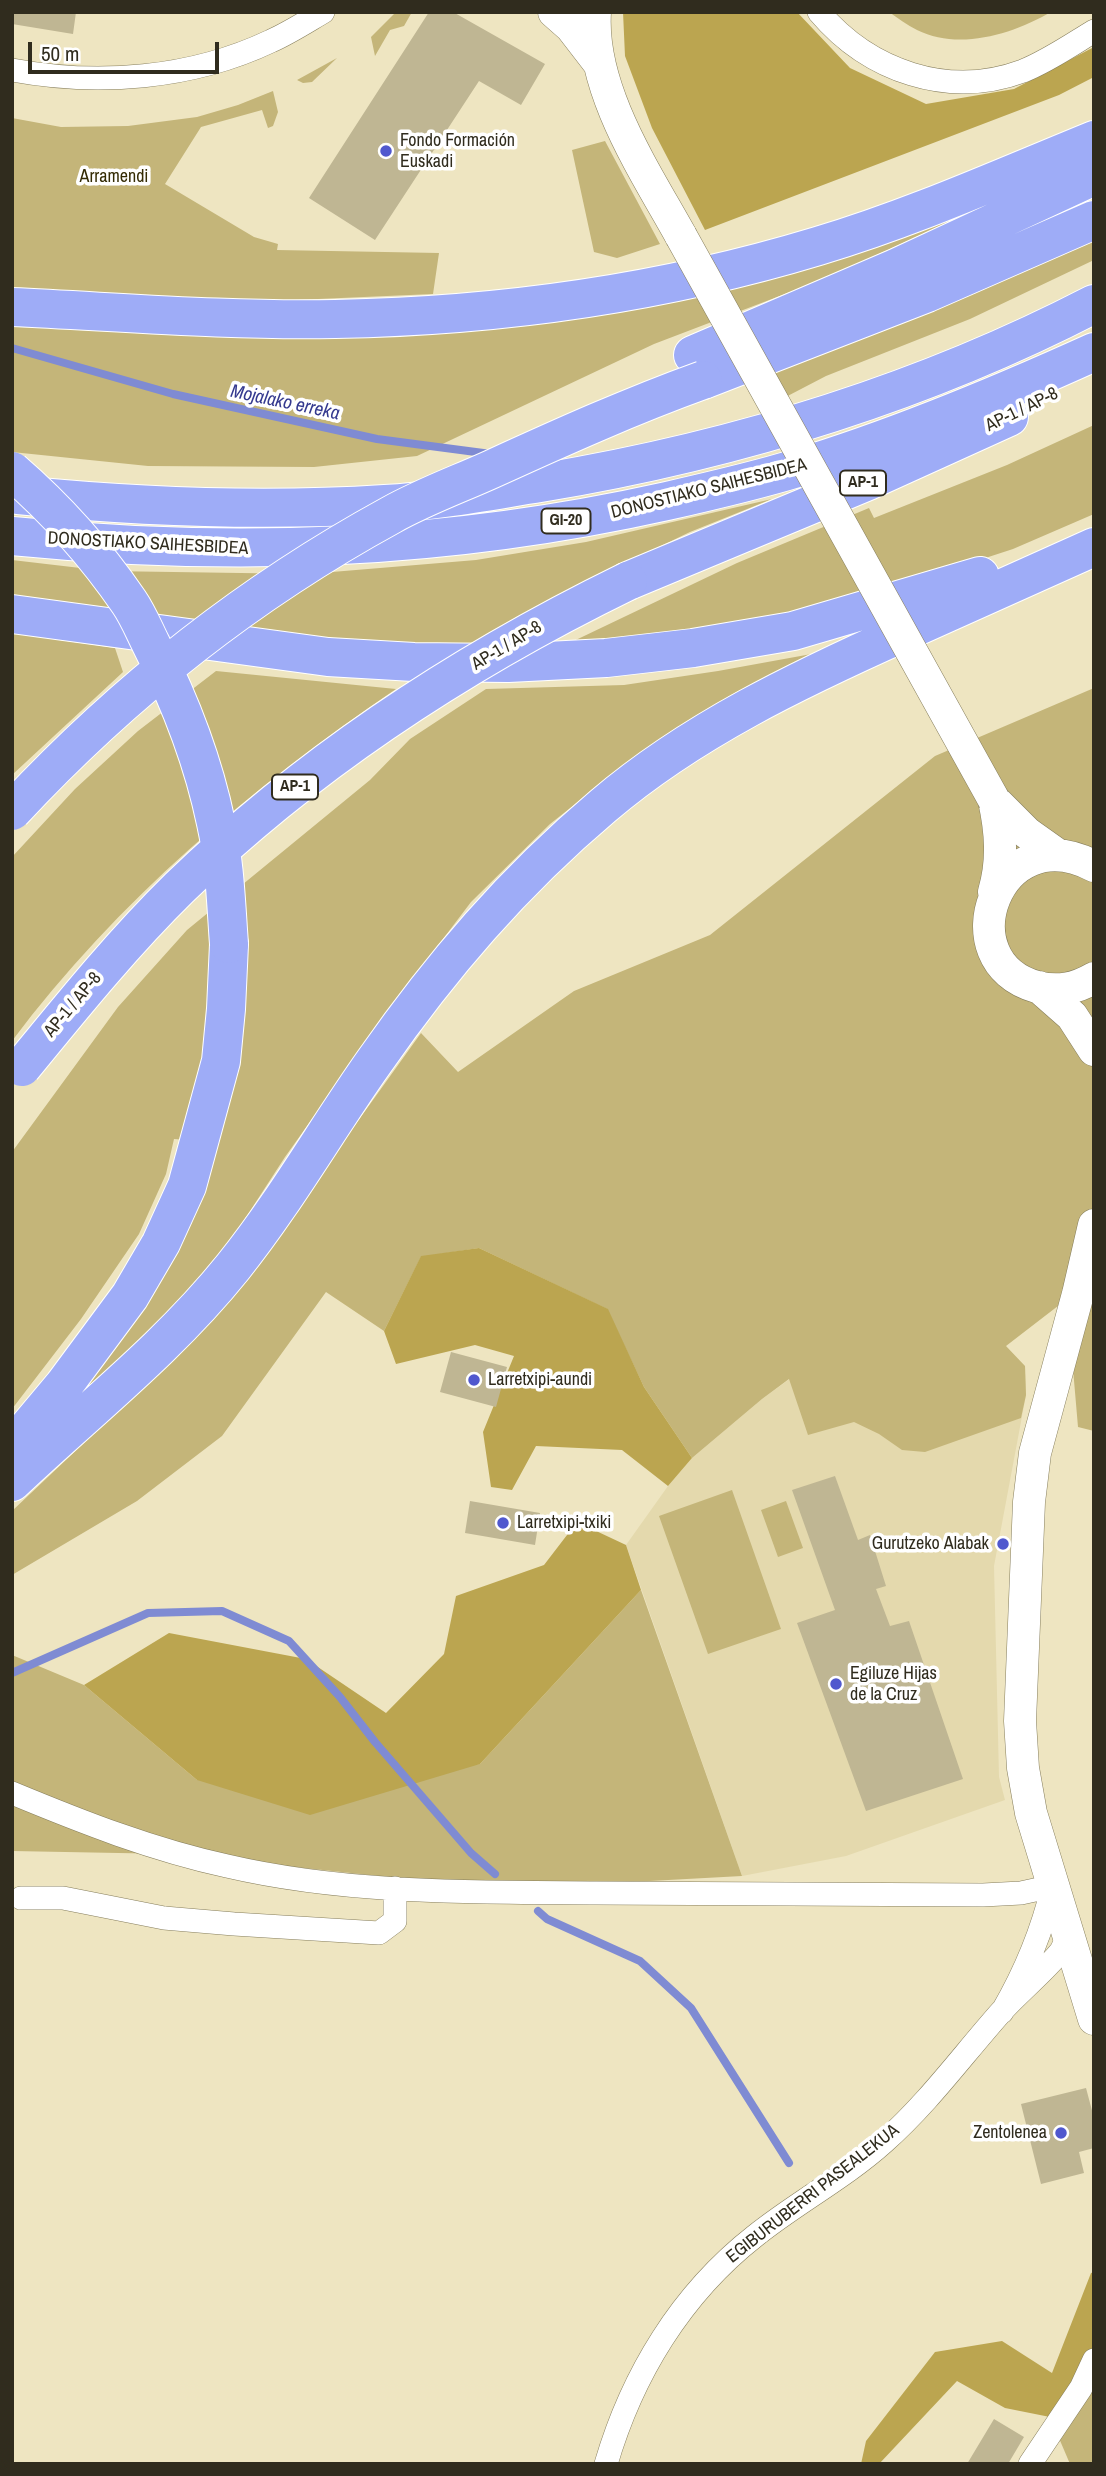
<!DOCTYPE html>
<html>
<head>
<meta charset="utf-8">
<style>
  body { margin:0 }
  #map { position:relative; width:1106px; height:2476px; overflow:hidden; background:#eee5c1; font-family:"Archivo Narrow",sans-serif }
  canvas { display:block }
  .frame { position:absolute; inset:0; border:14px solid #302c1e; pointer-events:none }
  .scale { position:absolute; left:28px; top:42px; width:191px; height:32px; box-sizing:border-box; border:4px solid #302c1e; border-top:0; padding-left:9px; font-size:21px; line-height:24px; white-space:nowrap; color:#302c1e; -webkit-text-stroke:5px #fff; paint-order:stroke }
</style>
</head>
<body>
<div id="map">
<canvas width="1106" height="2476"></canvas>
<div class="frame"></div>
<div class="scale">50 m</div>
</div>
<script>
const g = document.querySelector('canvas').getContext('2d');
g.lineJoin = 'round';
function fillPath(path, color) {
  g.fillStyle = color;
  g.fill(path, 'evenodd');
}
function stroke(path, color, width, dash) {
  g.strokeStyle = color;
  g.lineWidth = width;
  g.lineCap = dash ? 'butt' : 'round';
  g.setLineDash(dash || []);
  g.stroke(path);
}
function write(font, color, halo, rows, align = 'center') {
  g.font = font + ' "Archivo Narrow",sans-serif';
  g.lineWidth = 7;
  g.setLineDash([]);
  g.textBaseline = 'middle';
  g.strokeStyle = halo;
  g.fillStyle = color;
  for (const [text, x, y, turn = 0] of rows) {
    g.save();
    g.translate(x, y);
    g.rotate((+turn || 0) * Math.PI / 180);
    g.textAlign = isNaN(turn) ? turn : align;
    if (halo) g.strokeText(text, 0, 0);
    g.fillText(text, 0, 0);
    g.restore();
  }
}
fillPath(new Path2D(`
  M 835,1346 L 1025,1366 L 1026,1395 L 994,1566 L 999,1777 L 1005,1800 L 846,1856 L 742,1876 L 626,1545 L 668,1486 L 692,1458 L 762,1399 Z`), '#e4d9ad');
fillPath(new Path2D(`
  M 396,12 L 412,12 L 404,26 L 390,30 L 375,56 L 371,37 Z
  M 889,12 L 1051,12 C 1013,34 959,51 917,30 C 907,25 898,18 889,12 Z
  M 337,58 L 312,82 L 303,83 L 297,80 Z
  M 273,91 L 278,112 L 273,126 L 268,128 L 262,110 L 201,127 L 165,184 L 254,237 L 278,244 L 277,250 L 439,253 L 433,294 L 272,301 L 12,293 L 12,118 L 61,127 L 128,126 L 197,117 L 238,105 Z
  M 605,141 L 660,244 L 617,258 L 594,252 L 572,150 Z
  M 1025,188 L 819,281 L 654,344 L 417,456 L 314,467 L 148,466 L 12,452 L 12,327 L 378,334 Z
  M 1094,237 L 1094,260 L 970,319 L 826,376 L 778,401 L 767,375 Z
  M 1094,425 L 1094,514 L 1013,549 L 881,592 L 801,614 L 559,648 L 737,563 L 869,508 L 874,518 L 1007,465 Z
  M 772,499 L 690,532 L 609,571 L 463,653 L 12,602 L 12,560 L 106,571 L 308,574 L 476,560 L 586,542 Z
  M 12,633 L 115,648 L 123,672 L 12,775 Z
  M 817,653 L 731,695 L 636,756 L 550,824 L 471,902 L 399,997 L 285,1157 L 230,1242 L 192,1287 L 92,1389 L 85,1384 L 215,1142 L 174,1139 L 166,1174 L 139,1234 L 81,1319 L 12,1409 L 12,1152 L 118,1007 L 187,930 L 370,780 L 410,739 L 486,689 L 624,685 L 718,671 Z
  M 216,671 L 396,689 C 252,787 117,901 12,1041 L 12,857 L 75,789 L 138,731 Z
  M 1094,688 L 1094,1431 L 1078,1427 L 1067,1299 L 1006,1346 L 1025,1366 L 1026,1395 L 1021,1418 L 925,1452 L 902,1450 L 879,1434 L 854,1422 L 808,1435 L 789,1379 L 762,1399 L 692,1458 L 644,1387 L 607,1309 L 479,1248 L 421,1257 L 384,1331 L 326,1292 L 222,1436 L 137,1501 L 12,1575 L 12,1511 L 181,1351 L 284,1224 L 421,1033 L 458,1072 L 574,991 L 710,935 L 935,756 Z
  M 732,1490 L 781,1629 L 708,1654 L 659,1516 Z
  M 786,1501 L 803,1548 L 778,1557 L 761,1510 Z
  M 641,1590 L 742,1876 L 502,1889 L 172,1854 L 12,1851 L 12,1655 L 84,1685 L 197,1780 L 480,1764 Z
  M 1094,2391 L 1094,2464 L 1070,2464 L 1050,2417 Z`), '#c4b579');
fillPath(new Path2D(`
  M 623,12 L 797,12 L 850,68 L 926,104 L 1014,89 L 1094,47 L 1094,77 L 1059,95 L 705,230 L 652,128 L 625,56 Z
  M 479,1248 L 608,1309 L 644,1387 L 692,1458 L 668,1486 L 622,1450 L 536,1446 L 512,1490 L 491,1487 L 483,1432 L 514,1356 L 475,1345 L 396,1364 L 384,1331 L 421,1256 Z
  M 577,1522 L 626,1545 L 641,1590 L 480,1764 L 310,1815 L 197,1780 L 84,1685 L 169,1633 L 306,1659 L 386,1713 L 444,1654 L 456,1596 L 544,1565 Z
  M 1094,2272 L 1094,2391 L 1050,2417 L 1005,2408 L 957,2381 L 879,2464 L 861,2464 L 866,2441 L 935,2352 L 1002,2341 L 1052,2373 L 1091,2273 Z`), '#bba550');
stroke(new Path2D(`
  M 12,348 L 173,394 L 377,439 L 491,454
  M 12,1673 L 148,1613 L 222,1611 L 289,1641 L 340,1697 L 375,1742 L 471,1853 L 495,1874
  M 538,1911 L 547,1919 L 640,1961 L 691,2008 L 789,2163`), '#7f8bd3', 8);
fillPath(new Path2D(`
  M 12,12 L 76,12 L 73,34 L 12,24 Z
  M 429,12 L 453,12 L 545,64 L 521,105 L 479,81 L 375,240 L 309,198 Z
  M 451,1352 L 507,1367 L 496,1407 L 440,1392 Z
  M 835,1476 L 858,1540 L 870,1535 L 886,1586 L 876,1589 L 890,1626 L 909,1621 L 963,1779 L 866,1811 L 797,1623 L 835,1610 L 792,1490 Z
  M 470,1501 L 540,1513 L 535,1545 L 465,1533 Z
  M 1086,2088 L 1094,2118 L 1094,2148 L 1079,2152 L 1084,2173 L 1041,2184 L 1021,2104 Z
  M 994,2419 L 1024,2437 L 1008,2464 L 967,2464 Z`), '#bfb693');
const street = new Path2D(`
  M 819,12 C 869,71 948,99 1023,71 C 1048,61 1071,45 1094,31
  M 12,70 C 98,86 191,79 271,41 C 289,33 306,22 323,12
  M 12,1793 C 82,1822 153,1850 227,1866 C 347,1894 474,1892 596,1893 C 725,1894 854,1894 983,1895 L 1021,1893 L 1053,1886 C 1042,1932 1026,1971 1002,2012
  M 21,1898 L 63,1898 L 164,1918 L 234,1924 L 379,1933 L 395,1921 L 395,1888
  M 606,2464 C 632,2375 681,2294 755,2236 C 796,2203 844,2178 884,2142 C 928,2103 962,2056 1001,2012 C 1020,1991 1043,1973 1061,1951 L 1065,1943 L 1065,1928
  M 1030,2464 L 1081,2388 L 1094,2360`);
const secondary = new Path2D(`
  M 554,12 L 571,27 L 598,62
  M 595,12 C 590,90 645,171 681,236
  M 994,800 C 1001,832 1003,861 994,892
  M 994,800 L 1027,833 L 1058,855
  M 1094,866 C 997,815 945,962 1037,987 C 1058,992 1075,989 1094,978
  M 1039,987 L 1072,1016 L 1094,1050
  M 1094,1225 L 1078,1294 L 1035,1453 L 1029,1502 L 1020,1721 L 1023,1768 L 1031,1813 L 1094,2019`);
const highway = new Path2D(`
  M 12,307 C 120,312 227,321 335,319 C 497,316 663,293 818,246 C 912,218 1003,177 1094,140
  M 693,355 L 896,268 L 1094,176
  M 703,380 L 927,293 L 1094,220
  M 18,495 C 140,507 262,512 385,504 C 437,501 489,491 540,483 C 732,451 920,394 1094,304
  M 12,536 C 236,558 447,550 667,501 C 711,491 755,481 797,468 C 899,437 997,396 1094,352
  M 628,581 L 868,481 L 1009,417
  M 12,614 L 328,657 L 414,662 L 508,663 L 606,658 L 693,648 L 793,631 L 980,576
  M 12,1447 L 64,1385 L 130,1296 L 161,1243 L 187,1186 L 221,1061 L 226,1009 L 229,944
  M 12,1482 C 87,1411 168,1348 233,1267 C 285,1202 326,1130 374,1062 C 441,966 513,882 603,806 C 692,730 800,679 907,631 C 969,603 1031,575 1094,547`);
stroke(street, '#867e5c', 24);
stroke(secondary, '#867e5c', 33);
stroke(highway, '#fff', 40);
stroke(street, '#fff', 23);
stroke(secondary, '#fff', 32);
stroke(highway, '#9eacf7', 38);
const secondaryBridge = new Path2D(`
  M 681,236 L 994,800`);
const highwayBridge = new Path2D(`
  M 12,471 C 56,509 96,554 129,602 C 138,615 144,630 151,644 C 180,701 203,760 216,823 C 225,863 226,904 229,944
  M 12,811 C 122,693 250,592 391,515 C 423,497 459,484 492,469 C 562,437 631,406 703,380
  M 22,1067 C 72,1006 122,944 179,888 C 309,762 466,660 628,581`);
stroke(secondaryBridge, '#867e5c', 33, []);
stroke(highwayBridge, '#fff', 40, []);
stroke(secondaryBridge, '#fff', 32);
stroke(highwayBridge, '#9eacf7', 38);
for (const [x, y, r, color] of [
  [386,151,7,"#5058ce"],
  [474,1380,7,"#5058ce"],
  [503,1523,7,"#5058ce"],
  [1003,1544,7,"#5058ce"],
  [836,1684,7,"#5058ce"],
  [1061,2133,7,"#5058ce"]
]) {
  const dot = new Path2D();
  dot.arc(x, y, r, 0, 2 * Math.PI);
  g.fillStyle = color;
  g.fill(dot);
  stroke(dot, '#fff', 2.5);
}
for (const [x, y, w] of [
  [863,483,46],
  [566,521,49],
  [295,787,46]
]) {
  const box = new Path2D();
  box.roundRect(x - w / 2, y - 12.5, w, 25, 5);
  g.fillStyle = '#fff';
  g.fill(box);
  stroke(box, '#302c1e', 2);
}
write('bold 16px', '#302c1e', null, [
  ["AP-1",863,483],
  ["GI-20",566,521],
  ["AP-1",295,787]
]);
write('18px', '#302c1e', '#fff', [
  ["Fondo Formación",400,141],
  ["Euskadi",400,162],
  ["Larretxipi-aundi",488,1380],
  ["Larretxipi-txiki",517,1523],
  ["Gurutzeko Alabak",989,1544,"right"],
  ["Egiluze Hijas",850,1674],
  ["de la Cruz",850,1695],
  ["Zentolenea",1047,2133,"right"]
], 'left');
write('18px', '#342b04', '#fff', [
  ["Arramendi",114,177]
]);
write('18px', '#302c1e', '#fff', [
  ["AP-1 / AP-8",1022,410,-26],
  ["DONOSTIAKO SAIHESBIDEA",709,489,-14],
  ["DONOSTIAKO SAIHESBIDEA",148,544,3],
  ["AP-1 / AP-8",507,646,-31],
  ["AP-1 / AP-8",73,1005,-50],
  ["EGIBURUBERRI PASEALEKUA",813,2194,-38]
]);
write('italic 19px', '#353a8f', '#fff', [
  ["Mojalako erreka",285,403,12]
]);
</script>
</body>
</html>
